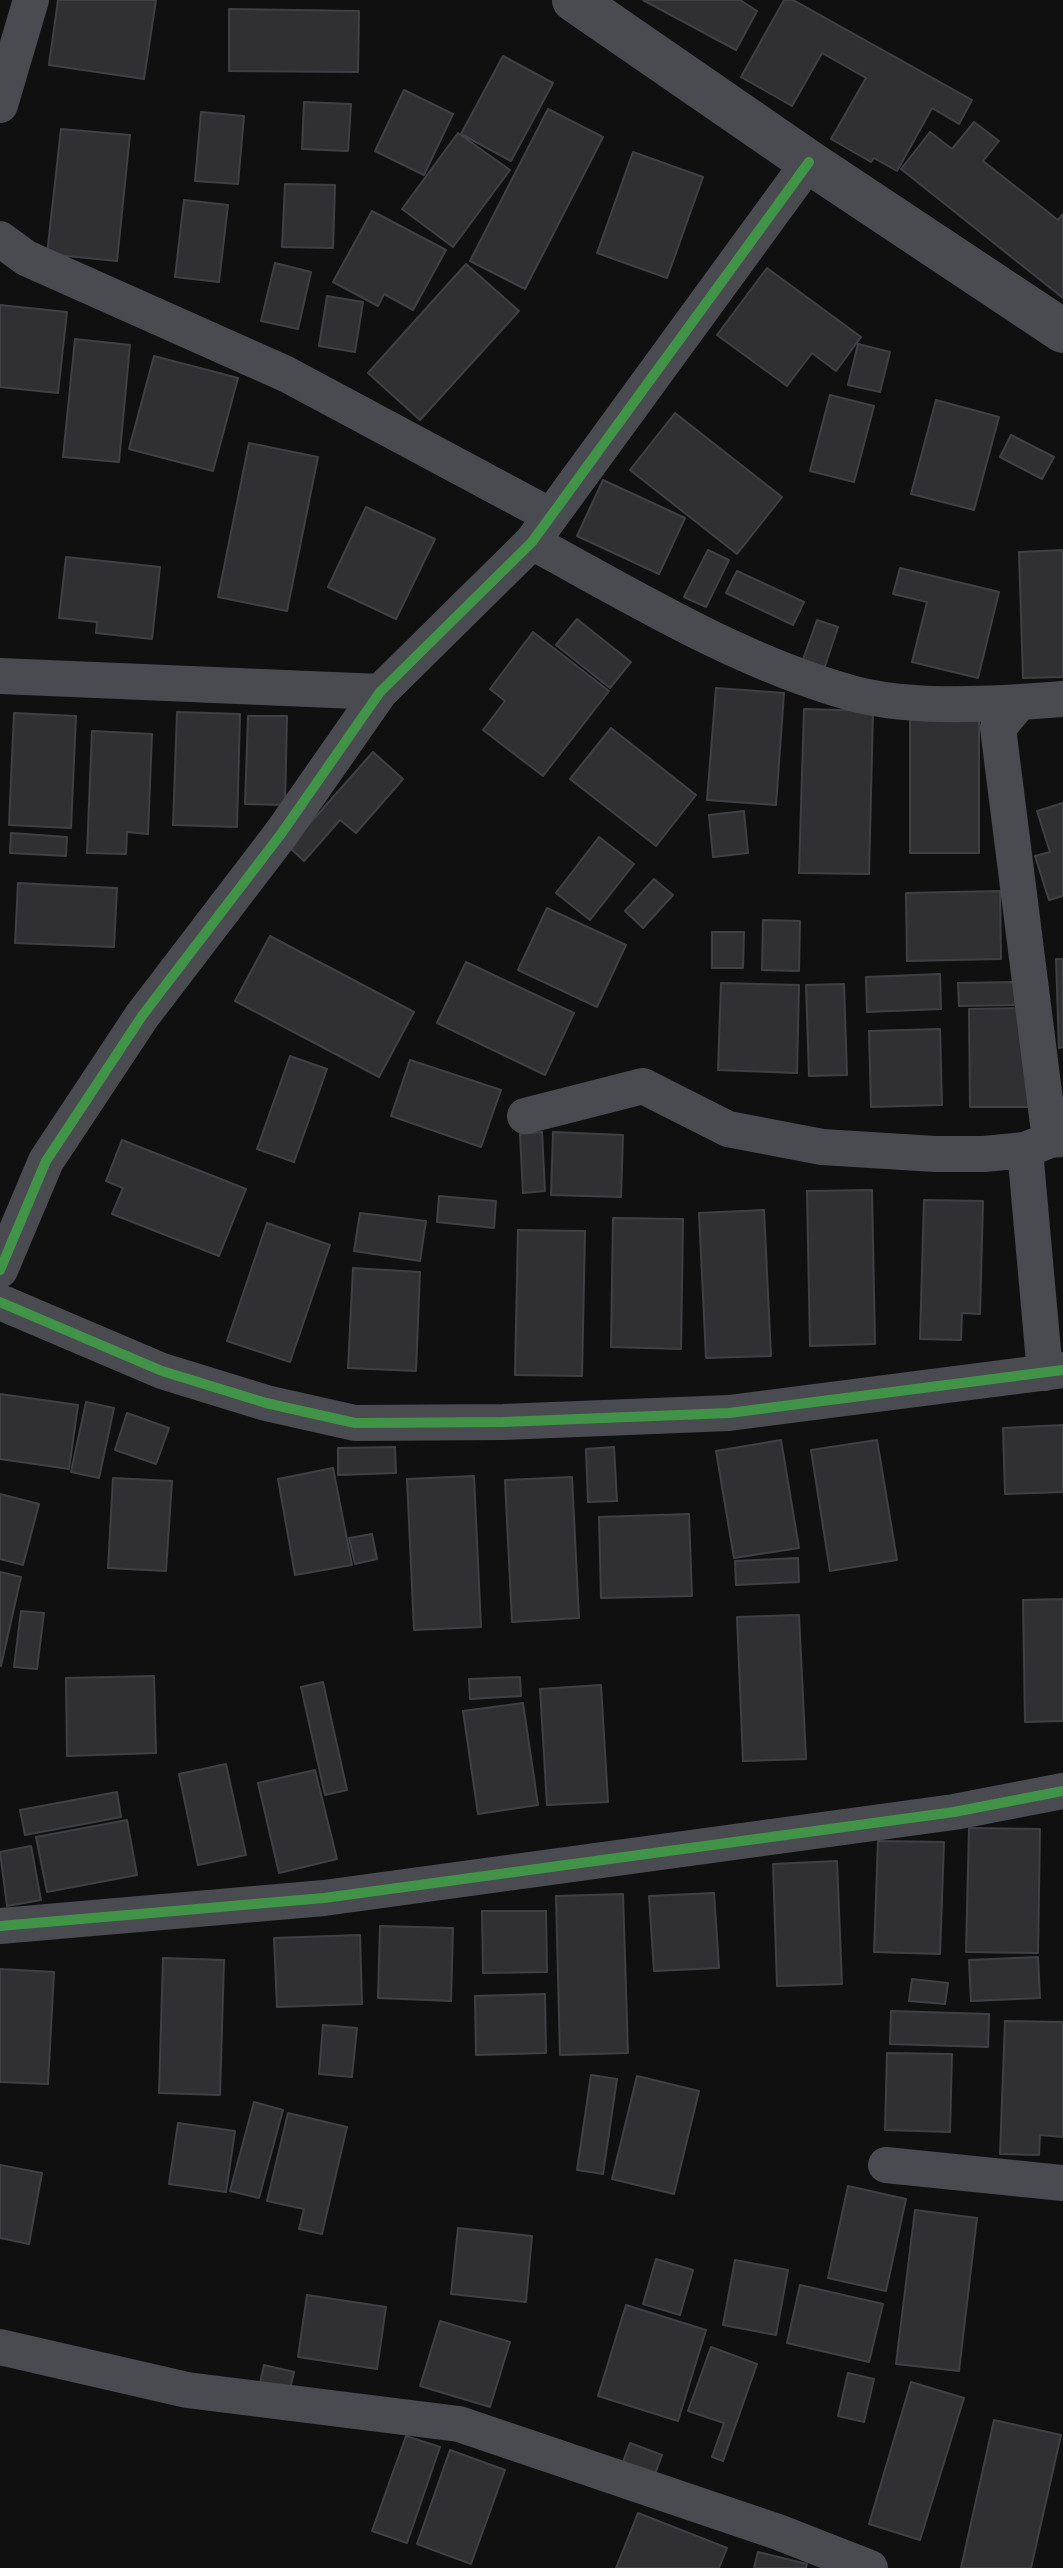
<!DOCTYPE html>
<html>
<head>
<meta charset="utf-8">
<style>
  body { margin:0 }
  canvas { display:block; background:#101010 }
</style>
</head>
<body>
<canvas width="1063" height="2568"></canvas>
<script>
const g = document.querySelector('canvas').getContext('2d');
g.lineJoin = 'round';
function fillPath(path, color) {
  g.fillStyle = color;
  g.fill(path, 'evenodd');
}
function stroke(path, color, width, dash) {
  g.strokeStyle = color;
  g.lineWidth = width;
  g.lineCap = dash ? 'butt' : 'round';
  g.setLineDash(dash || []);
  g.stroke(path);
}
const building = new Path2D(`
  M 58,0 L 156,0 L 144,79 L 49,65 Z
  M 643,0 L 740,0 L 757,11 L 736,50 Z
  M 784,0 L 793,0 L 972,100 L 959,124 L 932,108 L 897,171 L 874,158 L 871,162 L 831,139 L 866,78 L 822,53 L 792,106 L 741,77 Z
  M 229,9 L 359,11 L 358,72 L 229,71 Z
  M 503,56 L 553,83 L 511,161 L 461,134 Z
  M 404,90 L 453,114 L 424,175 L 375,151 Z
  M 304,102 L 351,104 L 348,151 L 302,149 Z
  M 548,109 L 603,137 L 525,289 L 470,261 Z
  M 201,112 L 244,116 L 238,184 L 195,181 Z
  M 974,122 L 999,141 L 983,161 L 1058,220 L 1063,214 L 1063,298 L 901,169 L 930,132 L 952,149 Z
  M 61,129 L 130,135 L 117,261 L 47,254 Z
  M 458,133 L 510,170 L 453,247 L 402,209 Z
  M 633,152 L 703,177 L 667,278 L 597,253 Z
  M 285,184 L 335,185 L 333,248 L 282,247 Z
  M 184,200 L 228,205 L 219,282 L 175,277 Z
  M 372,211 L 446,250 L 413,310 L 384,294 L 378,306 L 333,282 Z
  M 275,263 L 311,272 L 298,329 L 261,321 Z
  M 466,264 L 519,311 L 420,420 L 368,373 Z
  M 767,268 L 861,337 L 836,371 L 812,353 L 787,386 L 717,335 Z
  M 327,296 L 363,302 L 355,352 L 319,346 Z
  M 0,305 L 67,312 L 58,393 L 0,387 Z
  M 75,339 L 130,345 L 119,462 L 63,457 Z
  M 858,344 L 890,352 L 880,392 L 848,385 Z
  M 154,356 L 238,378 L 213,471 L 129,449 Z
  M 830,395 L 874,406 L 854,482 L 810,471 Z
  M 936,400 L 999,417 L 974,510 L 911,494 Z
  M 675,413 L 782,497 L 737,554 L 630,470 Z
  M 1011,435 L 1054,457 L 1042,479 L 1000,457 Z
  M 249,443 L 318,457 L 287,611 L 218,597 Z
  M 603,480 L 685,518 L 659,574 L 577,536 Z
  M 366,507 L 435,539 L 396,619 L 328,587 Z
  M 708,550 L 729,560 L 706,607 L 684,597 Z
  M 1063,550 L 1063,677 L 1023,678 L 1019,552 Z
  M 66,557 L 160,567 L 152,639 L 96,633 L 97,622 L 59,618 Z
  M 900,568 L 999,592 L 978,678 L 912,662 L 927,602 L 893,594 Z
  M 737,571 L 804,602 L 793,625 L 726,593 Z
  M 577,619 L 631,662 L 610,688 L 556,645 Z
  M 817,620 L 838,627 L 824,669 L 802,662 Z
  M 533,632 L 609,691 L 543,776 L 483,730 L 505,701 L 490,689 Z
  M 716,688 L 784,693 L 776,805 L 707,800 Z
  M 804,709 L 873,711 L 869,874 L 799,873 Z
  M 177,712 L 240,714 L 237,827 L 173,825 Z
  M 14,713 L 76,716 L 71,828 L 9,825 Z
  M 248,716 L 287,716 L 285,805 L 245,804 Z
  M 910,720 L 979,720 L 979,853 L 910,853 Z
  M 611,728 L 696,795 L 656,846 L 570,779 Z
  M 92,731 L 152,734 L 148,834 L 127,832 L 126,854 L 87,853 Z
  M 373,752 L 403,779 L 356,833 L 340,820 L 304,861 L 289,847 Z
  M 1063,803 L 1063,896 L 1049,900 L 1035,856 L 1050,852 L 1037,811 Z
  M 744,811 L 748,853 L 713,857 L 709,815 Z
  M 11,833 L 67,837 L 66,856 L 10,853 Z
  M 599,837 L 634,864 L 590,920 L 556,893 Z
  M 654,879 L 673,895 L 643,928 L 625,911 Z
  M 18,883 L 117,888 L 114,947 L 15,943 Z
  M 1000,891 L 1001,959 L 907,961 L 906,893 Z
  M 547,908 L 626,945 L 597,1007 L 518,970 Z
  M 763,920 L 800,921 L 799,971 L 762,970 Z
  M 712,932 L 744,932 L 743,968 L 712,968 Z
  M 270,936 L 414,1012 L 379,1077 L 235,1001 Z
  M 1056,959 L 1063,959 L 1063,1047 L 1059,1048 Z
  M 466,962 L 574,1013 L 545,1075 L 437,1023 Z
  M 940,974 L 941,1009 L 867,1012 L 866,977 Z
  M 1016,982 L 1017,1005 L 959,1006 L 958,983 Z
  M 721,983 L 799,985 L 797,1073 L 718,1070 Z
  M 844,984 L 847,1075 L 809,1076 L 806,985 Z
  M 1027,1008 L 1029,1107 L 970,1107 L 969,1009 Z
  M 940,1029 L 942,1105 L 871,1107 L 869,1031 Z
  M 290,1056 L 327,1069 L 294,1162 L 257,1149 Z
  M 410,1060 L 501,1090 L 481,1147 L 391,1116 Z
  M 542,1132 L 545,1191 L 523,1193 L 520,1134 Z
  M 553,1132 L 623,1135 L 621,1197 L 551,1195 Z
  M 122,1140 L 246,1189 L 219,1256 L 112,1214 L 123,1188 L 106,1181 Z
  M 872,1190 L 875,1344 L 810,1346 L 807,1191 Z
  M 439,1196 L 496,1201 L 494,1228 L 437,1222 Z
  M 924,1200 L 983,1201 L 980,1314 L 962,1313 L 961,1340 L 920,1339 Z
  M 764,1210 L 771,1356 L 706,1358 L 699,1213 Z
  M 360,1213 L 426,1221 L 420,1261 L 354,1251 Z
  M 613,1218 L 683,1219 L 681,1349 L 611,1347 Z
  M 267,1223 L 330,1245 L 290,1362 L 227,1341 Z
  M 518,1230 L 585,1231 L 582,1376 L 515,1375 Z
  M 353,1268 L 420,1272 L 416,1371 L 348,1368 Z
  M 0,1394 L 78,1405 L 69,1469 L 0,1459 Z
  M 86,1402 L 114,1408 L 99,1478 L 71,1472 Z
  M 127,1413 L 169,1428 L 156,1464 L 115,1450 Z
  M 1063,1425 L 1063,1492 L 1005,1494 L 1003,1428 Z
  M 781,1440 L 799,1548 L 734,1558 L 716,1451 Z
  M 877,1440 L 897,1560 L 830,1571 L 811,1450 Z
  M 395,1447 L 396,1473 L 338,1475 L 338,1448 Z
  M 614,1447 L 617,1501 L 588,1502 L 586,1449 Z
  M 333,1468 L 352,1565 L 295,1575 L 278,1479 Z
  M 474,1476 L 481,1627 L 414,1630 L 407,1479 Z
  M 572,1477 L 579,1618 L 512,1622 L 505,1480 Z
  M 113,1478 L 172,1481 L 166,1571 L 108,1568 Z
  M 0,1494 L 39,1504 L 23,1565 L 0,1559 Z
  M 689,1514 L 692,1596 L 601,1598 L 599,1517 Z
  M 372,1534 L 377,1559 L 355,1564 L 349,1538 Z
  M 798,1558 L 799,1582 L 736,1585 L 735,1561 Z
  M 0,1572 L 21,1577 L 1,1666 L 0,1665 Z
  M 1063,1599 L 1063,1721 L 1025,1722 L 1023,1600 Z
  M 21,1611 L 44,1613 L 37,1669 L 14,1667 Z
  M 799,1615 L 806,1759 L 743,1761 L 737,1617 Z
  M 154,1676 L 156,1753 L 67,1756 L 66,1678 Z
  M 520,1677 L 521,1696 L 470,1699 L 469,1679 Z
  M 323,1682 L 347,1790 L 325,1795 L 301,1687 Z
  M 601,1685 L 608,1802 L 547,1805 L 540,1689 Z
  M 523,1703 L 538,1805 L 478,1814 L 463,1711 Z
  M 226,1764 L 246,1855 L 198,1865 L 179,1774 Z
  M 315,1770 L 337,1859 L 279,1873 L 258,1783 Z
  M 117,1792 L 121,1817 L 25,1835 L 20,1810 Z
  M 127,1820 L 137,1875 L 47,1892 L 36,1837 Z
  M 969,1828 L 1040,1829 L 1038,1953 L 966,1952 Z
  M 878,1841 L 944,1842 L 940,1954 L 874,1952 Z
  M 31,1846 L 41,1900 L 7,1906 L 0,1852 Z
  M 837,1861 L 842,1984 L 777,1986 L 773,1864 Z
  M 714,1893 L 719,1968 L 654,1971 L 649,1896 Z
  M 623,1894 L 628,2053 L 560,2055 L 556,1896 Z
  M 482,1911 L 546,1911 L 547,1972 L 483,1973 Z
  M 380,1926 L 453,1928 L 451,2001 L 378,1998 Z
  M 360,1935 L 362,2004 L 277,2007 L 274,1938 Z
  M 1038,1957 L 1040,1998 L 971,2001 L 969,1960 Z
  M 163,1958 L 224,1960 L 220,2095 L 159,2093 Z
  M 0,1969 L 54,1972 L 48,2084 L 0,2082 Z
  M 912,1979 L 948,1983 L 945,2004 L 909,2001 Z
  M 545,1994 L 546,2053 L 476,2055 L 475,1996 Z
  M 891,2011 L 989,2014 L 988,2047 L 890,2044 Z
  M 1005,2021 L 1063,2022 L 1063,2137 L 1040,2135 L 1039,2155 L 1000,2154 Z
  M 323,2025 L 357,2028 L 352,2077 L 319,2074 Z
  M 887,2053 L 952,2054 L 950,2132 L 885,2130 Z
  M 591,2075 L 617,2079 L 603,2174 L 577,2170 Z
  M 637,2076 L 699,2091 L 674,2194 L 612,2179 Z
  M 254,2102 L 283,2110 L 259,2198 L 230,2191 Z
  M 288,2113 L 347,2127 L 322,2234 L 299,2229 L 304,2209 L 267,2201 Z
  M 178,2123 L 235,2131 L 226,2192 L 169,2184 Z
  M 0,2165 L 42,2173 L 29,2244 L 0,2238 Z
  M 848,2186 L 906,2199 L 886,2291 L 828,2278 Z
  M 915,2210 L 977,2218 L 959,2371 L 896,2364 Z
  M 458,2228 L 532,2236 L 526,2302 L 451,2294 Z
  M 656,2259 L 693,2270 L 680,2315 L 643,2304 Z
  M 735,2260 L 788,2270 L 776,2335 L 723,2325 Z
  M 800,2285 L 883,2304 L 869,2362 L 787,2343 Z
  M 307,2295 L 386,2307 L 377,2369 L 298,2357 Z
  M 626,2305 L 706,2330 L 678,2421 L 598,2396 Z
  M 440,2321 L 510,2342 L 490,2407 L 420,2386 Z
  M 711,2347 L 757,2364 L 723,2461 L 712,2457 L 724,2423 L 688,2411 Z
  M 264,2365 L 294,2372 L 290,2389 L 260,2383 Z
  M 848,2373 L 874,2379 L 864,2422 L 838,2416 Z
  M 911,2382 L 964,2398 L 920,2540 L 869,2524 Z
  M 994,2420 L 1061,2435 L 1031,2568 L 961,2568 Z
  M 406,2436 L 440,2447 L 407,2543 L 372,2531 Z
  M 630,2443 L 662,2455 L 652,2482 L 620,2470 Z
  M 450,2450 L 505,2470 L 471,2564 L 417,2544 Z
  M 638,2513 L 727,2548 L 719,2568 L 616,2568 Z
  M 758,2552 L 807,2564 L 806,2568 L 754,2568 Z`);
fillPath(building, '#303033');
stroke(building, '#3e4044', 2);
stroke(new Path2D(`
  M 0,105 L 31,0
  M 0,239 L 26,258 L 286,374 L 551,516
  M 532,542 C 633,597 740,662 851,693 C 912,710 1000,704 1063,699
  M 0,676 L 380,692
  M 1019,703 L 998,728 L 1050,1140
  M 525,1116 L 643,1086 L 728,1129 L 822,1147 L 935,1154 L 984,1154 L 1025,1150 L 1050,1140 L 1063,1139
  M 1025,1150 L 1045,1373
  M 0,1270 L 46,1161 L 142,1016 L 281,834 L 380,692 L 532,542 L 809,162
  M 0,1302 L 162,1371 L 266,1403 L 355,1423 L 503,1422 L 729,1413 L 1063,1370
  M 0,1926 L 324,1898 L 954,1812 L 1063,1791
  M 886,2165 L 1063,2183
  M 0,2347 L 187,2390 L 459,2424 L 778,2532 L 870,2568`), '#4a4b50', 36);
stroke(new Path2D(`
  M 574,0 L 809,162 L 1063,331`), '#4a4b50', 44);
stroke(new Path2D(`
  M 0,1270 L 46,1161 L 142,1016 L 281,834 L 380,692 L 532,542 L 809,162
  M 0,1302 L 162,1371 L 266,1403 L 355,1423 L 503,1422 L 729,1413 L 1063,1370
  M 0,1926 L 324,1898 L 954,1812 L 1063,1791`), '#419447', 10);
</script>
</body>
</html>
